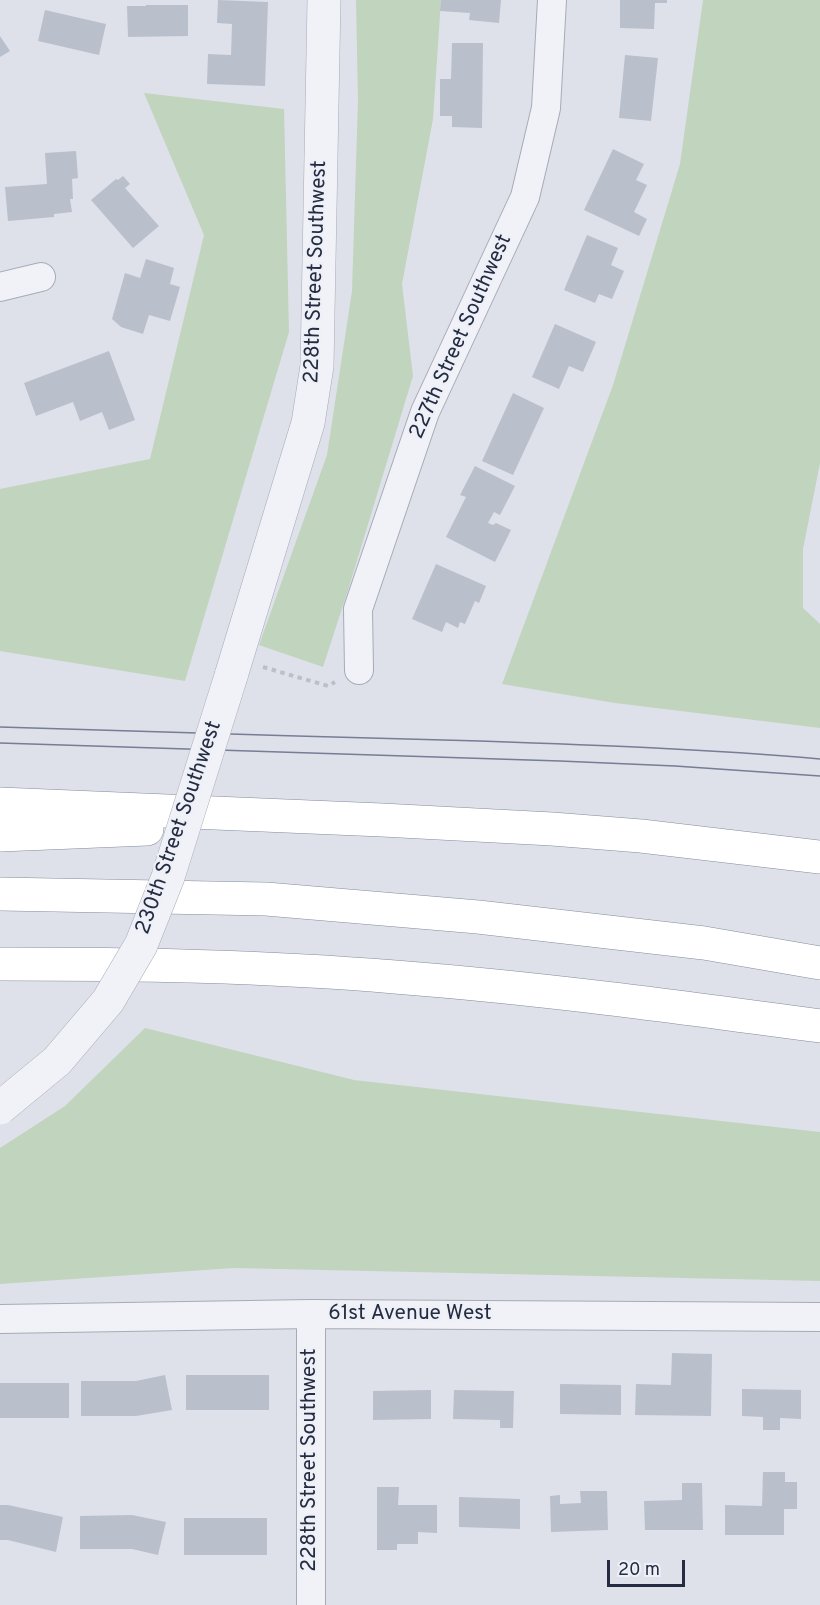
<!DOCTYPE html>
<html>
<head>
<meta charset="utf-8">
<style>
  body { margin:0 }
  #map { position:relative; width:820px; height:1605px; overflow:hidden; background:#dee1e9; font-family:Overpass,sans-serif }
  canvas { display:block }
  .scale { position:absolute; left:607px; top:1560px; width:78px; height:27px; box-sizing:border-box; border:3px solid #252c42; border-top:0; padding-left:8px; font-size:18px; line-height:21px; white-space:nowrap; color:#252c42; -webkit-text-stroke:4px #edf0f7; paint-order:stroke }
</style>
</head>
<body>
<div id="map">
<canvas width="820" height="1605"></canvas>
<div class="scale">20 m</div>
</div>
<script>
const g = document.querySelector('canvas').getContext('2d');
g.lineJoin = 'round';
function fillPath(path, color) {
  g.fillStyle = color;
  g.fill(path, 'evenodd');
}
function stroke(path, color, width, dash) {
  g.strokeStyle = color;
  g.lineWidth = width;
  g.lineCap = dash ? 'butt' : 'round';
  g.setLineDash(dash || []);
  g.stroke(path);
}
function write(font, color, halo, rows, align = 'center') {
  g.font = font + ' Overpass,sans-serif';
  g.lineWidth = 4.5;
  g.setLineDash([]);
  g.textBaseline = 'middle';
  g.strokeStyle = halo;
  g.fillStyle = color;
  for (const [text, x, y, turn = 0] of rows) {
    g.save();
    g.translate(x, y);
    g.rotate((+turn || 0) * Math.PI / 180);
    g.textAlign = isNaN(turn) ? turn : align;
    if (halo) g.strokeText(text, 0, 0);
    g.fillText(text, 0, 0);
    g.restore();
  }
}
fillPath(new Path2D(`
  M 356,0 L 441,0 L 433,119 L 402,284 L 413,376 L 349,587 L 323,667 L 259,645 L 327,455 L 352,291 L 358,100 Z
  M 703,0 L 820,0 L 820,463 L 803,549 L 803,608 L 820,624 L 820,728 L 615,703 L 502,684 L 613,385 L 680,164 Z
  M 144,93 L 284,109 L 289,332 L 185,681 L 0,651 L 0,489 L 150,459 L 204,235 Z
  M 145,1028 L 354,1080 L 820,1132 L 820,1281 L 234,1268 L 0,1284 L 0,1148 L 65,1106 Z`), '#c0d4be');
fillPath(new Path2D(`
  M 218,0 L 268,2 L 265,86 L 207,84 L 208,54 L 231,55 L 232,24 L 217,23 Z
  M 441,0 L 501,0 L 499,23 L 469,20 L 470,13 L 440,11 Z
  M 620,0 L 667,0 L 667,3 L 655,3 L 654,29 L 620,28 Z
  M 146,5 L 188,5 L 188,36 L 128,37 L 127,6 L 146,6 Z
  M 45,10 L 106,24 L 99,55 L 38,41 Z
  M 0,36 L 10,51 L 0,57 Z
  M 452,43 L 483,43 L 482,128 L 452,127 L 452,116 L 440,116 L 440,79 L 451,79 Z
  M 625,55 L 658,58 L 651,121 L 619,118 Z
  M 613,149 L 644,164 L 636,180 L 647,185 L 634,212 L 647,219 L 639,236 L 584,210 Z
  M 76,151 L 78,178 L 72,179 L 73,199 L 70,199 L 72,212 L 54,214 L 54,217 L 8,221 L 5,187 L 47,184 L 45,153 Z
  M 123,176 L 130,184 L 125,188 L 159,226 L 133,248 L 91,200 L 116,179 L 118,180 Z
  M 587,235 L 618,248 L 611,265 L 624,271 L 612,299 L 599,294 L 595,303 L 564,290 Z
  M 146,259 L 174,268 L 170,284 L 180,287 L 170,321 L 149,315 L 143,334 L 121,327 L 112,319 L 125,273 L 140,278 Z
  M 555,324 L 596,342 L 583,372 L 569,366 L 559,389 L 532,377 Z
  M 109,351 L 135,420 L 109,430 L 102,412 L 80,421 L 73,402 L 36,416 L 24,383 Z
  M 513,393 L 544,408 L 513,475 L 482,461 Z
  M 475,466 L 515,486 L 500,515 L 494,512 L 488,523 L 493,525 L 496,523 L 511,530 L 495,562 L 446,537 L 466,497 L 460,495 Z
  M 436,564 L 486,586 L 479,603 L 475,601 L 465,624 L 460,622 L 458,628 L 446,622 L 442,632 L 412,619 Z
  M 672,1353 L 712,1354 L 711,1416 L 635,1415 L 636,1384 L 671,1385 Z
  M 165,1375 L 172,1410 L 136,1416 L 81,1416 L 81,1381 L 136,1381 Z
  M 186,1375 L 269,1375 L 269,1410 L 186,1410 Z
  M 0,1383 L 69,1383 L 69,1418 L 0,1418 Z
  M 560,1384 L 621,1385 L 621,1415 L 560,1414 Z
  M 742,1389 L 801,1390 L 801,1419 L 780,1418 L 780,1430 L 763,1430 L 763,1417 L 742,1416 Z
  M 431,1390 L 431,1419 L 373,1420 L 373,1391 Z
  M 454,1390 L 514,1391 L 513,1428 L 500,1428 L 500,1420 L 453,1419 Z
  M 763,1472 L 785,1472 L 785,1482 L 797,1482 L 797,1509 L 784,1509 L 784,1535 L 725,1535 L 725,1505 L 762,1506 Z
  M 682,1483 L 702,1483 L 703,1530 L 645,1530 L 644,1501 L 682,1500 Z
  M 377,1487 L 399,1487 L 398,1505 L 437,1505 L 437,1533 L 418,1532 L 418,1544 L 397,1544 L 397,1550 L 377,1550 Z
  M 580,1491 L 607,1491 L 608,1530 L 551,1532 L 550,1496 L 560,1495 L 560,1504 L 581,1503 Z
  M 459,1497 L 520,1499 L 520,1529 L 459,1527 Z
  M 0,1505 L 8,1505 L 63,1517 L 56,1552 L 8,1540 L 0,1540 Z
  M 132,1515 L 166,1522 L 158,1555 L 132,1549 L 80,1549 L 80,1516 Z
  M 184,1518 L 267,1518 L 267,1555 L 184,1555 Z`), '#babfcc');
const minor = new Path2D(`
  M 0,287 L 41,277
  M 359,670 L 358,609 L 425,412 L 525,197 L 546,108 L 552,0
  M 311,1314 L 311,1605
  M 0,1319 L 311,1314 L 820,1317`);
const tertiary = new Path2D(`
  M 231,676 L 308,423 L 317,366 L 324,0`);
const motorway = new Path2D(`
  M 0,804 L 382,820 L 552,829 L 641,836 L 820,857
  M 0,835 L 147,829
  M 0,894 L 266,899 L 478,917 L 704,943 L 820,963
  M 0,964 C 132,964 264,966 395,977 C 538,988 679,1007 820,1026`);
stroke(minor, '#a6abb7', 30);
stroke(tertiary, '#a6abb7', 34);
stroke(motorway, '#848ba1', 34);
stroke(new Path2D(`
  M 263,667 L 328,686 L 335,682`), '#bcbfc8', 4, [4.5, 4.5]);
stroke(minor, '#f1f2f7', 28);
stroke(tertiary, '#f1f2f7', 33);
stroke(motorway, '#fff', 33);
stroke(new Path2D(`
  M 0,727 C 160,733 320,736 480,741 C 594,745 707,749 820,759
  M 0,743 L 560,761 L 675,766 L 820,776`), '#767d94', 1.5);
const tertiaryBridge = new Path2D(`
  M 0,1108 L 57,1061 L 108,1001 L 141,945 L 168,877 L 231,676`);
stroke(tertiaryBridge, '#a6abb7', 34, []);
stroke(tertiaryBridge, '#f1f2f7', 33);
write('21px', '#252c42', '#edf0f7', [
  ["228th Street Southwest",317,272,-88],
  ["227th Street Southwest",462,337,-66],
  ["230th Street Southwest",180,828,-71],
  ["61st Avenue West",410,1315],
  ["228th Street Southwest",311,1460,-90]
]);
</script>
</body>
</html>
